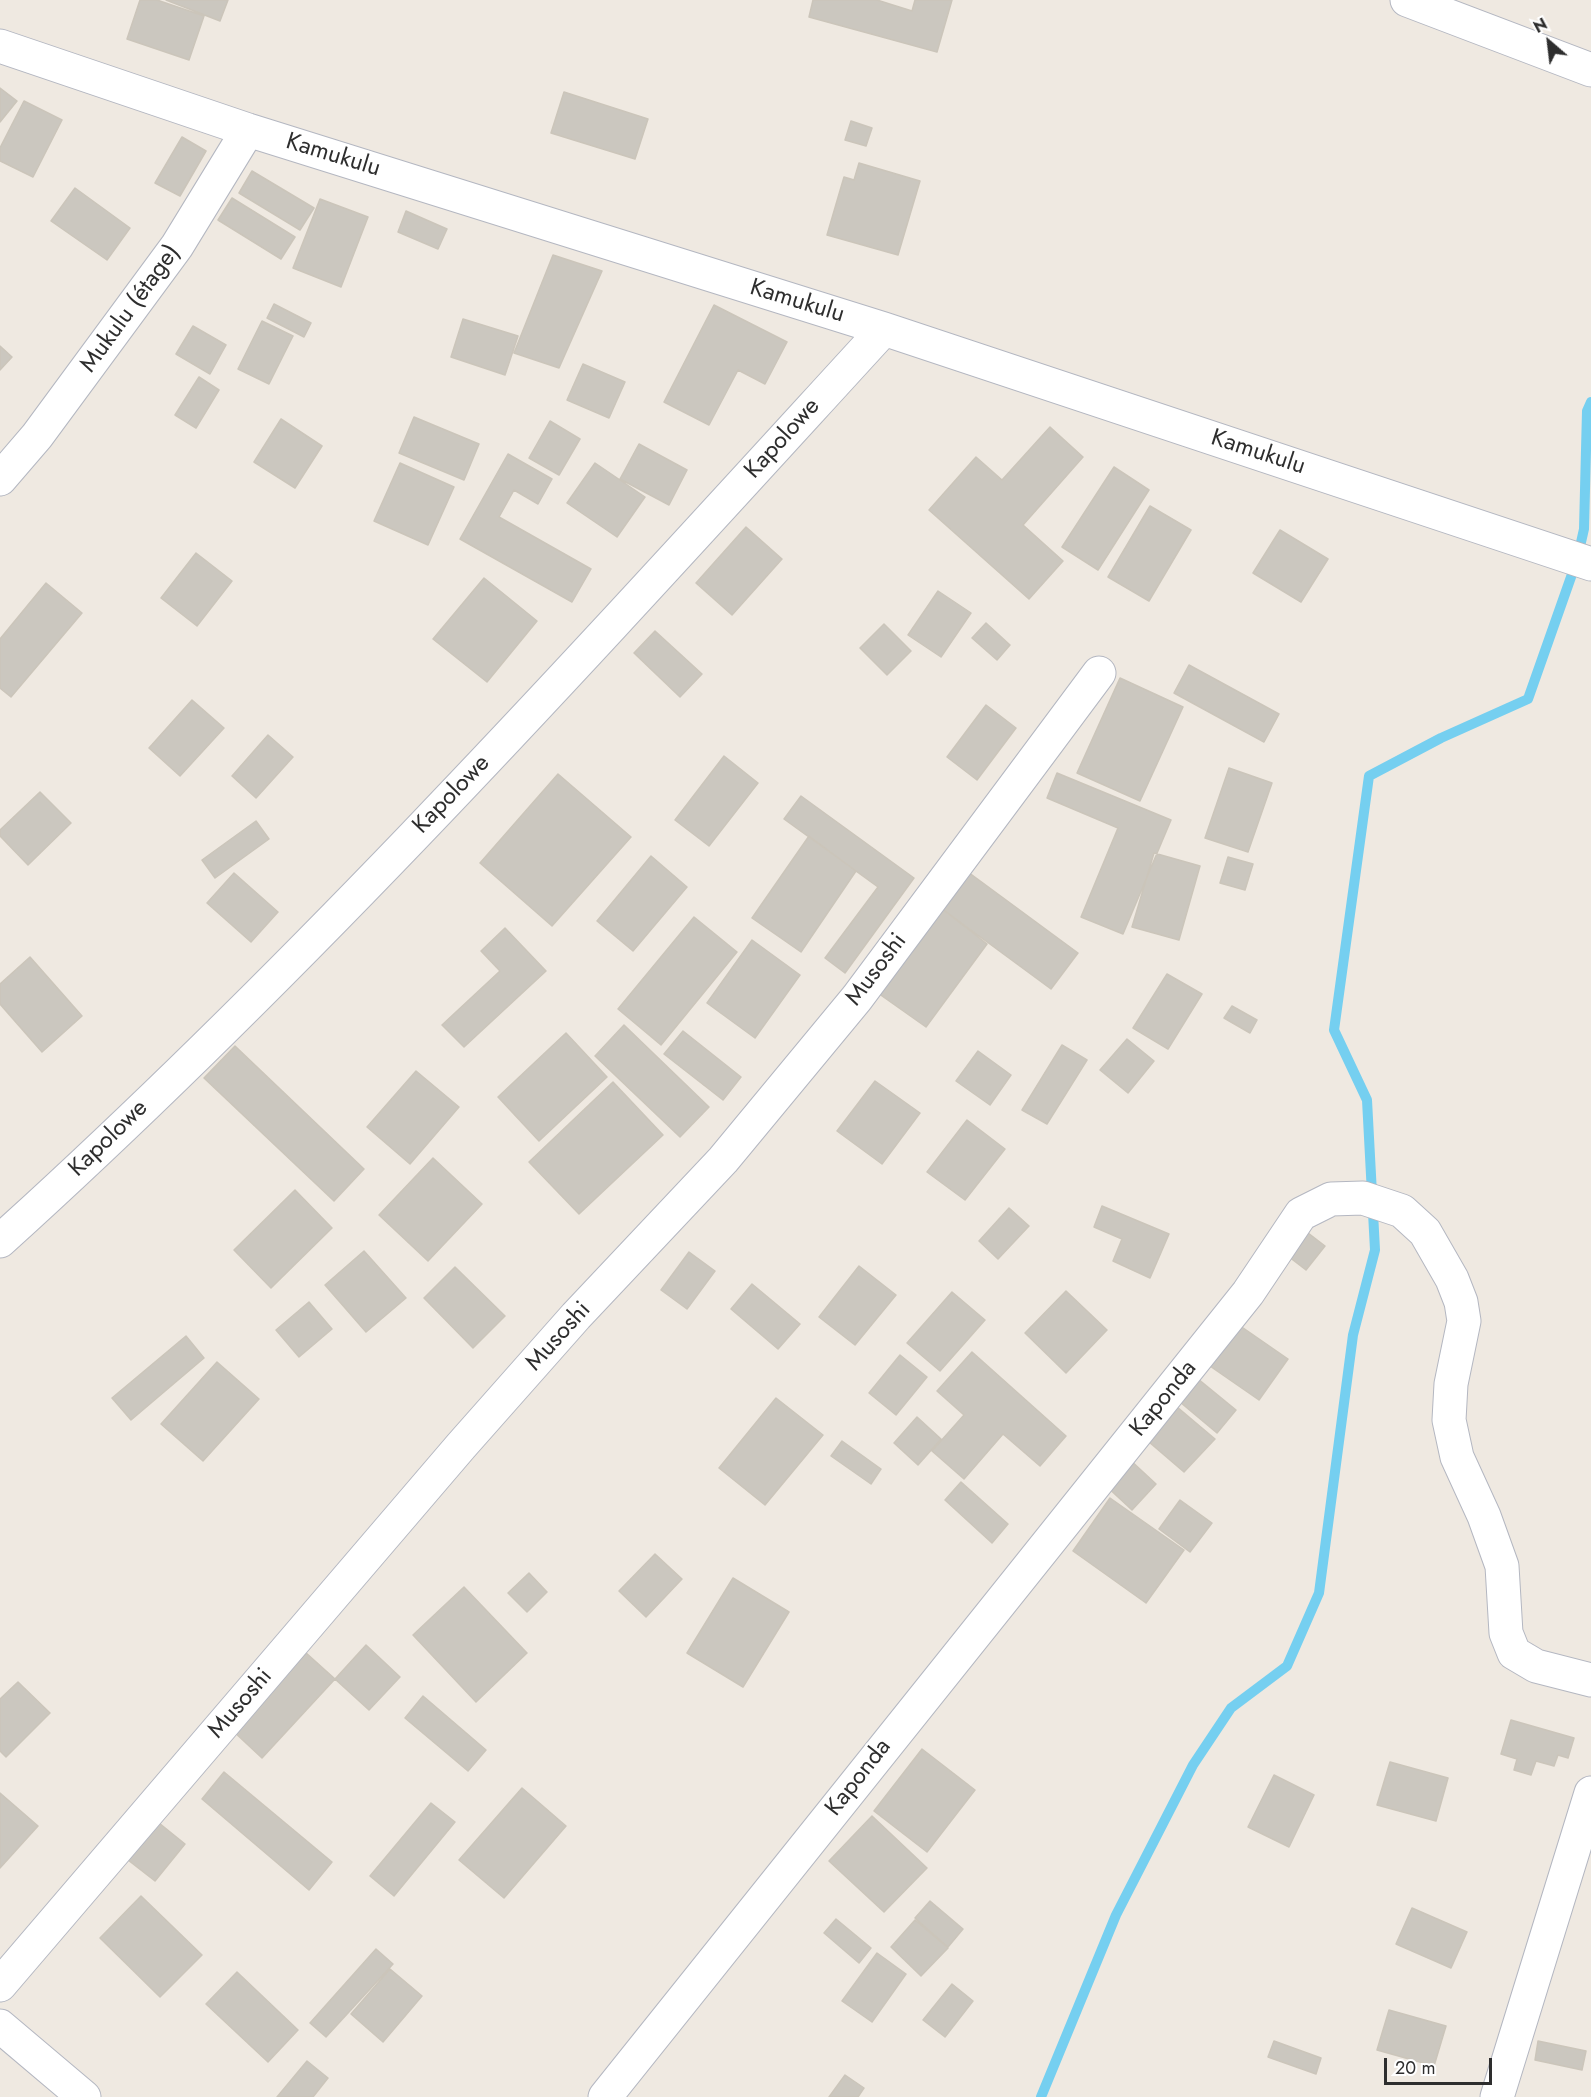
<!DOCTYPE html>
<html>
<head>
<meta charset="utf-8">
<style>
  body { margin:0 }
  #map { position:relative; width:1591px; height:2097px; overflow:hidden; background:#efe9e1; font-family:Jost,sans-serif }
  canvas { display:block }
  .north { position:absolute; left:1519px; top:12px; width:60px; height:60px; -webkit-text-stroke:4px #fff; paint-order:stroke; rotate:332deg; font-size:16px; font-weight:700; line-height:24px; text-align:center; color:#2e2e2e }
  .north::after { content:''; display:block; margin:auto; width:21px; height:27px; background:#2e2e2e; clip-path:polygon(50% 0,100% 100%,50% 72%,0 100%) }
  .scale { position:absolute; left:1384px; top:2058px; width:108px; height:27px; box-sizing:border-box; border:3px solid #2e2e2e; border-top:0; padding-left:8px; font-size:18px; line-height:21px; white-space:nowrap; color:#2e2e2e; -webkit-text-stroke:4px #fff; paint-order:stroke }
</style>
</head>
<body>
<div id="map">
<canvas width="1591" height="2097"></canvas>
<div class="north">N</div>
<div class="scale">20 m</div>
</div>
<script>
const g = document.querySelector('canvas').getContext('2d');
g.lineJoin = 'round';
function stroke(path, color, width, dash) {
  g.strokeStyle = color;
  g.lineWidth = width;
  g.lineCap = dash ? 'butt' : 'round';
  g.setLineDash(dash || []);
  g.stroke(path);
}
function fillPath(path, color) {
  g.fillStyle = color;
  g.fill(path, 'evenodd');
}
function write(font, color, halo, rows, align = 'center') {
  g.font = font + ' Jost,sans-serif';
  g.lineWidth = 5;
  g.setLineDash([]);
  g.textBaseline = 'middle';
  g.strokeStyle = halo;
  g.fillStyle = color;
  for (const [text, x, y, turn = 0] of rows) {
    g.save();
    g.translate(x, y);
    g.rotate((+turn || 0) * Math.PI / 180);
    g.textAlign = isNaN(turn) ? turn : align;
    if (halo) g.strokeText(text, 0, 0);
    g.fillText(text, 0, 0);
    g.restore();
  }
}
stroke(new Path2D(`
  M 1041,2097 L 1116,1915 L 1193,1765 L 1231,1708 L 1287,1666 L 1319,1593 L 1353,1335 L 1375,1250 L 1367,1100 L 1334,1030 L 1369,776 L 1441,738 L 1528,699 L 1577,560 L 1584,529 L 1587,411 L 1591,402`), '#75cff0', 10);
const building = new Path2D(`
  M 140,0 L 157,0 L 204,16 L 189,60 L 127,39 Z
  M 166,0 L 228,0 L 220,21 Z
  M 813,0 L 877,0 L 912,11 L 915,0 L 952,0 L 937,52 L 809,17 Z
  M 0,88 L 17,101 L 0,122 Z
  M 564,92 L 648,119 L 635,159 L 551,133 Z
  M 24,101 L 62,120 L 33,177 L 0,161 L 0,148 Z
  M 851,121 L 872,128 L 866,146 L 845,140 Z
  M 182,137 L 206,151 L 180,196 L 155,183 Z
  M 859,163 L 920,181 L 898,255 L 827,235 L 844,177 L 854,180 Z
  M 252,171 L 314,208 L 300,230 L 239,193 Z
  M 75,188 L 130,228 L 107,260 L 51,221 Z
  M 232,198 L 295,237 L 281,259 L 218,220 Z
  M 320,199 L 368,217 L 341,287 L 293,268 Z
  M 406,211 L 447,229 L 438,249 L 398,232 Z
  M 553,255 L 602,271 L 559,368 L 514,353 Z
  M 274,304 L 311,323 L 304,337 L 267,318 Z
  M 714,305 L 787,342 L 765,384 L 738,370 L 709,425 L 664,402 Z
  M 463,319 L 518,336 L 505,375 L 451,357 Z
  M 262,321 L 293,336 L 269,384 L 238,369 Z
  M 193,326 L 226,345 L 210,374 L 176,354 Z
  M 0,346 L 12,357 L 0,370 Z
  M 583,364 L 625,382 L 609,418 L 567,400 Z
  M 199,377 L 219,390 L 196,428 L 175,415 Z
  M 414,417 L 479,444 L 464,480 L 399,453 Z
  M 281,419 L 322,446 L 295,488 L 254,462 Z
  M 550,421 L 580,439 L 559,475 L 529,458 Z
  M 1050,427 L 1083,457 L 1023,525 L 1063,561 L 1029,599 L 929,510 L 976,457 L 1002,480 Z
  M 639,444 L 687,470 L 669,505 L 620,479 Z
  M 508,454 L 552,479 L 538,504 L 514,490 L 499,517 L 591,569 L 572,602 L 460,539 Z
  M 400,463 L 454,487 L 428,545 L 374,521 Z
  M 595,463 L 645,497 L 617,537 L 567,503 Z
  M 1114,467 L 1149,490 L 1098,570 L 1062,547 Z
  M 1150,506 L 1191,530 L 1149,601 L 1108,577 Z
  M 746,527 L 782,559 L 732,615 L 696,583 Z
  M 1280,530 L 1328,559 L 1301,602 L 1253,573 Z
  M 196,553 L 232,581 L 197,626 L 161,598 Z
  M 484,578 L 537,621 L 487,682 L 433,639 Z
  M 46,583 L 82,613 L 11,697 L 0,688 L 0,639 Z
  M 938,591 L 971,613 L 941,657 L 908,635 Z
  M 986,623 L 1010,645 L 997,660 L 972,638 Z
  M 884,624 L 911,651 L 887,675 L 860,648 Z
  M 655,631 L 702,674 L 680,697 L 634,653 Z
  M 1189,665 L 1279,714 L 1264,742 L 1174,693 Z
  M 1120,678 L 1183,707 L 1140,801 L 1077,773 Z
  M 192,700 L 224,728 L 180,776 L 149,748 Z
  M 986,705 L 1016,728 L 977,780 L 947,757 Z
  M 268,735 L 293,757 L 256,798 L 232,776 Z
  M 724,756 L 758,783 L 709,846 L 675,820 Z
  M 1229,768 L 1272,783 L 1248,852 L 1205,838 Z
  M 1057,773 L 1171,820 L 1123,934 L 1081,917 L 1118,828 L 1047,798 Z
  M 558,774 L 631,837 L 552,926 L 480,863 Z
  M 40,792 L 71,823 L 28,865 L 0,836 L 0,830 Z
  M 801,796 L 914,878 L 845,973 L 825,958 L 878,887 L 784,819 Z
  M 256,821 L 269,839 L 215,878 L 202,860 Z
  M 809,836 L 856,871 L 801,952 L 752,918 Z
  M 1154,853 L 1200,866 L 1179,940 L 1132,927 Z
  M 651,856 L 687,887 L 633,951 L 597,921 Z
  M 1228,857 L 1253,864 L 1245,890 L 1220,883 Z
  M 968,872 L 1078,953 L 1051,989 L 941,908 Z
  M 234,873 L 278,912 L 251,942 L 207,903 Z
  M 941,908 L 987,944 L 926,1027 L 875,991 Z
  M 694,917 L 737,952 L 661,1045 L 618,1009 Z
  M 505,928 L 546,971 L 464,1047 L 442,1025 L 500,971 L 481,951 Z
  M 752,940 L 800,975 L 755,1038 L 707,1003 Z
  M 30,957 L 82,1016 L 42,1052 L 0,1004 L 0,984 Z
  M 1167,974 L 1202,994 L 1168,1049 L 1133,1028 Z
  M 1232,1006 L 1257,1020 L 1250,1033 L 1224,1018 Z
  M 624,1025 L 709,1107 L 680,1137 L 595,1056 Z
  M 683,1031 L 741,1077 L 723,1100 L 664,1054 Z
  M 566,1033 L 607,1077 L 539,1141 L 498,1097 Z
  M 1127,1039 L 1154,1061 L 1128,1093 L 1100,1070 Z
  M 1062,1045 L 1087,1060 L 1047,1124 L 1022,1110 Z
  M 235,1046 L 364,1169 L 334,1201 L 204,1078 Z
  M 978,1051 L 1011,1075 L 990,1105 L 956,1081 Z
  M 416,1071 L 459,1107 L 410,1164 L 367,1127 Z
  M 875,1081 L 920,1113 L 882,1164 L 837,1131 Z
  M 613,1082 L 663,1135 L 579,1214 L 529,1162 Z
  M 967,1120 L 1005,1149 L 965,1200 L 927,1172 Z
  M 433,1158 L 482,1204 L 428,1261 L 379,1215 Z
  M 295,1190 L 332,1228 L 271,1288 L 234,1250 Z
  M 1102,1206 L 1169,1234 L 1150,1278 L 1113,1261 L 1122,1239 L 1094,1227 Z
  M 1009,1208 L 1029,1226 L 998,1259 L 979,1241 Z
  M 1299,1226 L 1325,1246 L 1306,1270 L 1280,1250 Z
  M 364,1251 L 406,1298 L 366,1332 L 325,1285 Z
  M 689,1252 L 715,1271 L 687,1309 L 661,1290 Z
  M 859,1266 L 896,1295 L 855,1345 L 819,1317 Z
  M 455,1267 L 505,1316 L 473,1348 L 424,1298 Z
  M 752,1284 L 800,1324 L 778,1349 L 731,1309 Z
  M 1066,1291 L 1107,1330 L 1066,1373 L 1025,1333 Z
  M 952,1292 L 985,1320 L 940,1371 L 907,1343 Z
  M 309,1302 L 332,1329 L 299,1357 L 276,1330 Z
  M 1236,1323 L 1288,1359 L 1259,1400 L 1207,1364 Z
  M 186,1336 L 204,1358 L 131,1420 L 112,1398 Z
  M 972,1352 L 1066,1436 L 1040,1466 L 1003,1434 L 964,1479 L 932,1451 L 964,1415 L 937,1391 Z
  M 900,1355 L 927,1377 L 896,1415 L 869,1393 Z
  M 217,1362 L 259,1399 L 203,1461 L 161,1424 Z
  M 1192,1374 L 1236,1410 L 1217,1433 L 1174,1397 Z
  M 776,1398 L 823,1435 L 765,1505 L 719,1468 Z
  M 1170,1401 L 1215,1439 L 1184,1472 L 1142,1436 Z
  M 917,1417 L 941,1439 L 918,1465 L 894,1443 Z
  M 842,1441 L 881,1469 L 871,1484 L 831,1456 Z
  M 1128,1458 L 1156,1484 L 1132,1510 L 1104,1484 Z
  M 961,1482 L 1008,1524 L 992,1543 L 945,1500 Z
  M 1110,1498 L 1184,1550 L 1146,1603 L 1073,1551 Z
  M 1180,1500 L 1212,1523 L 1190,1552 L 1159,1529 Z
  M 655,1554 L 682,1579 L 646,1617 L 619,1591 Z
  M 529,1573 L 547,1592 L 527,1612 L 508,1593 Z
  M 733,1578 L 789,1612 L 743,1687 L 687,1653 Z
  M 464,1587 L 527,1653 L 476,1702 L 413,1635 Z
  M 366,1645 L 400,1677 L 369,1710 L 335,1679 Z
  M 305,1652 L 335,1679 L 262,1758 L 232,1730 Z
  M 18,1682 L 50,1713 L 6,1757 L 0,1751 L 0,1699 Z
  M 423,1696 L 486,1750 L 468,1771 L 405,1718 Z
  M 1511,1720 L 1574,1738 L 1568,1758 L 1558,1755 L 1554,1766 L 1536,1761 L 1531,1775 L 1514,1770 L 1517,1759 L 1501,1754 Z
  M 922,1749 L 975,1790 L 927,1852 L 874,1811 Z
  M 1390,1762 L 1448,1778 L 1436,1821 L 1377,1805 Z
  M 224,1772 L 332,1862 L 309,1890 L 202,1799 Z
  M 1274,1775 L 1314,1795 L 1289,1847 L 1248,1827 Z
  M 522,1788 L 566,1826 L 504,1898 L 459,1860 Z
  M 0,1793 L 38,1826 L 0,1868 Z
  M 431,1803 L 455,1822 L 394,1896 L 370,1876 Z
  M 872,1816 L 927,1868 L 884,1912 L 829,1861 Z
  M 159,1823 L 185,1844 L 155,1881 L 128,1860 Z
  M 141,1896 L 202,1955 L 160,1997 L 100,1938 Z
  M 930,1901 L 963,1929 L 948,1947 L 915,1918 Z
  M 1412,1908 L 1467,1932 L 1451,1968 L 1396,1944 Z
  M 836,1919 L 871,1948 L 859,1963 L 824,1933 Z
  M 915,1920 L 948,1948 L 921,1976 L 891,1947 Z
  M 376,1949 L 393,1964 L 326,2037 L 310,2023 Z
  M 877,1953 L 906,1974 L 872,2022 L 842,2001 Z
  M 390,1969 L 422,1996 L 383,2042 L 351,2014 Z
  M 237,1972 L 298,2030 L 268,2062 L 206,2004 Z
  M 952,1984 L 973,2001 L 945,2037 L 923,2020 Z
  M 1389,2010 L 1446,2026 L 1434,2066 L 1377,2050 Z
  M 1274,2041 L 1321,2058 L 1316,2074 L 1268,2057 Z
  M 1538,2041 L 1586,2051 L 1582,2070 L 1535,2060 Z
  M 307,2061 L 328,2078 L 313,2097 L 277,2097 Z
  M 845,2075 L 864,2088 L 858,2097 L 829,2097 Z`);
fillPath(building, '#cbc7bf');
stroke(building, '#cbc5ba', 1.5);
const minor = new Path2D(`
  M 1407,0 L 1591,70
  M 0,46 L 248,130 L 884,329 L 1591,564
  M 0,479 L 37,436 L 177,246 L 248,130
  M 0,1241 C 314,957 598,641 884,329
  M 0,1985 L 461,1446 L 576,1316 L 723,1160 L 857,998 L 1099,673
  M 0,2026 L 84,2097
  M 605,2097 L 1248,1293 L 1301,1214 L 1331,1199 L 1363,1198 L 1402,1211 L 1425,1232 L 1452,1279 L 1461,1302 L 1464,1321 L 1451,1384 L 1449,1420 L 1457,1457 L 1484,1516 L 1502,1566 L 1506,1633 L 1514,1653 L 1536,1666 L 1591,1680
  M 1497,2097 L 1591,1793`);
stroke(minor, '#b4b7c1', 35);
stroke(minor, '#fff', 33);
write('24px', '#2e2e2e', '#fff', [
  ["Kamukulu",333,156,17],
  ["Kamukulu",797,302,17],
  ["Mukulu (étage)",131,309,-54],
  ["Kapolowe",783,439,-48],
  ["Kamukulu",1258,453,18],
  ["Kapolowe",452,795,-46],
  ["Musoshi",877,970,-53],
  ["Kapolowe",109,1139,-44],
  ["Musoshi",559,1337,-48],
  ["Kaponda",1164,1399,-51],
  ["Musoshi",241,1704,-49],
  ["Kaponda",859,1778,-52]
]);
</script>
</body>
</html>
